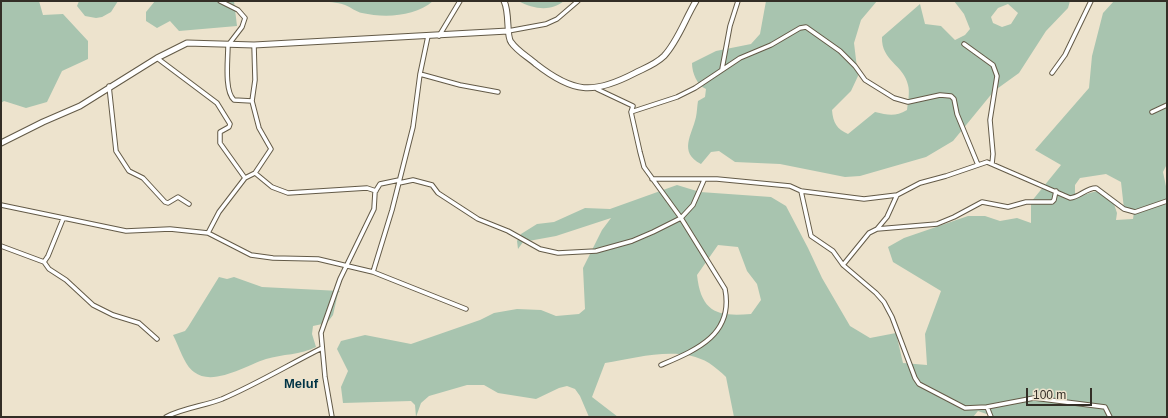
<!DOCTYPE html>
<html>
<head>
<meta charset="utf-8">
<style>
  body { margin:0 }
  #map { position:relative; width:1168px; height:418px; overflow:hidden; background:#ede3cd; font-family:Helvetica,sans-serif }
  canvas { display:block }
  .frame { position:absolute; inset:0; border:2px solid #332e26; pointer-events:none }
  .scale { position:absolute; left:1026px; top:388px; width:66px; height:18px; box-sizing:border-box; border:2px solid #332e26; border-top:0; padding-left:5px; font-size:12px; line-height:14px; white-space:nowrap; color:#332e26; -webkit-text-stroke:3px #ede3cd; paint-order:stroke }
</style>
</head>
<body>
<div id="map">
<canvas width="1168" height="418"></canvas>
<div class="frame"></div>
<div class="scale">100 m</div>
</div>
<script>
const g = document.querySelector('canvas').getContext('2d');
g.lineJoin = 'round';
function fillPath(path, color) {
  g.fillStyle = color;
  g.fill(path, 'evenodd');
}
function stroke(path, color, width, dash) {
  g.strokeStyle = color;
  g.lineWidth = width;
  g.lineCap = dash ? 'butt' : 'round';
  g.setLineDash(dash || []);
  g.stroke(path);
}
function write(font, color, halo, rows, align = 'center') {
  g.font = font + ' Helvetica,sans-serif';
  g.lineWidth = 3;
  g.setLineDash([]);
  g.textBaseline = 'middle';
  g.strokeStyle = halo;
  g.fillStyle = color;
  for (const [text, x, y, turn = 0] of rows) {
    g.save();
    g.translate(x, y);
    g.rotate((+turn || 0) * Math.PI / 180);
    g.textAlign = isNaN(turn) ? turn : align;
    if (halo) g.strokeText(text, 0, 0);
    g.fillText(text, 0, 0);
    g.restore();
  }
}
fillPath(new Path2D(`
  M 1,1 L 39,1 L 43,15 L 63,14 L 88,41 L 88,59 L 62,71 L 47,102 L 26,108 L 4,101 L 1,103 Z
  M 79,1 L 118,1 L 111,12 L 102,17 L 96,18 L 85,16 L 77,6 Z
  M 155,1 L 234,1 L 237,26 L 179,31 L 170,21 L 157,28 L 146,21 L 146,12 Z
  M 320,1 L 433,1 C 415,17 384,18 362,13 C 356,12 351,7 345,5 C 337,2 328,2 320,1 Z
  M 518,1 L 564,1 C 550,12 534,9 518,1 Z
  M 766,1 L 877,1 L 861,20 L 854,43 L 858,76 L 851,91 L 832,110 C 833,123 837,129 848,134 L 875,112 C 888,115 895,117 907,110 C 908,102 910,92 908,85 C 904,65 881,61 882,37 L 920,4 L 925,24 L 941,26 L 955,40 L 965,35 L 970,29 L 964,14 L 954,1 L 1070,1 L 1068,8 L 1046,31 L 1019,73 L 994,91 L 953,141 L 926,157 L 860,176 L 845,177 L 780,164 L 735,162 L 719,151 L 711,152 L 701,164 C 678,152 692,135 696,117 C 697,112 697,107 698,101 L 705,97 L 706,89 C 697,85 692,73 692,63 L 716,51 L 751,44 L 760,34 ZM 1008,4 L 1018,13 L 1011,24 L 1002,27 L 993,23 L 991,17 L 998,8 Z
  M 1114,1 L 1167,1 L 1167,164 L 1163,172 L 1167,191 L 1167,417 L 995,417 L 978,411 L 973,417 L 734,417 L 726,377 C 721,372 715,367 709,363 C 679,345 637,358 605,363 L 592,397 L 618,417 L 589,417 L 580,396 L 575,389 L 567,386 L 559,388 L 536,399 L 498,393 L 484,385 L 467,385 L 429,396 L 421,403 L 416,417 L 415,405 L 411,401 L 343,403 L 341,387 L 348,371 L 337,349 L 341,341 L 365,335 L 411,344 L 480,320 L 494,313 L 517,309 L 541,310 L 556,316 L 579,314 L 585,309 L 583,268 L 602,230 L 611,218 L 556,236 L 523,242 L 518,249 L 517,241 L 521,234 L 537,224 L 554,222 L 585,208 L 610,209 L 677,185 L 700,192 L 771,197 L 786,206 L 808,248 L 822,278 L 850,326 L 870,338 L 896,333 L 903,363 L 927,365 L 925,334 L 941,291 L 893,262 L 888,247 L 904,238 L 968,216 L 985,216 L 1000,221 L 1017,218 L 1031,223 L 1031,202 L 1061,165 L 1035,150 L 1089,88 L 1092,56 L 1103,13 ZM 1106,174 L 1121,182 L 1124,209 L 1134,212 L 1133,219 L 1116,220 L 1117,213 L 1112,198 L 1097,191 L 1075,197 L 1075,185 L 1080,178 ZM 718,245 L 738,247 L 747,271 L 757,284 L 761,300 L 751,314 C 717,317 701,312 697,275 Z
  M 219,277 L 227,279 L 234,277 L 262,287 L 340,291 L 338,293 L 333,315 L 327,323 L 313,326 L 312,334 L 316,347 C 301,355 282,354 266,359 C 247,365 213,387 194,372 C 184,365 179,346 173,335 L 185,331 L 188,327 Z`), '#a8c4af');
const street = new Path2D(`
  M 220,1 L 238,10 L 245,18 L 242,27 L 229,44
  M 508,31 L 546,24 L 557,19 L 578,1
  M 439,36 L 460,1
  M 964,44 L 993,65 L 997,76 L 990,120 L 993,154 L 992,164
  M 228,45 C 228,59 224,91 234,100 L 252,101
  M 157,58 L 217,103 L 230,124 L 229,127 L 220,132 L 220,143 L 245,178
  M 722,69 L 730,26 L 738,1
  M 1052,73 L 1065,55 L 1091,1
  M 420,74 L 460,85 L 498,92
  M 109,86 L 116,151 L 129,171 L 143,178 L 165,202 L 168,203 L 178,197 L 189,204
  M 597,89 L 633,106 L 631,112 L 640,152 L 644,167 L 681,218 L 725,289 C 734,335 696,350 661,365
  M 631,112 L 677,97 L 695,88 L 740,58 L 771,45 L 800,28 L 806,27 L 840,51 L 855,66 L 865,80 L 894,98 L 908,102 L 940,95 L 951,96 L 954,99 L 957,114 L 978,165
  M 1152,112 L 1167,105
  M 255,173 L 272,187 L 288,193 L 367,188 L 376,191
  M 652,179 L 717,179 L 790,186 L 801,191 L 864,199 L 897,195 L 920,183 L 946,176 L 987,162 L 1070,198 C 1080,197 1086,188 1096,188 L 1124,209 L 1135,212 L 1167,201
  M 399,183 L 413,180 L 432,185 L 438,193 L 478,219 L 508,231 L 540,249 L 558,253 L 596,251 L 632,241 L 653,232 L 681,218 L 693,205 L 704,180
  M 801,191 L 811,236 L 833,251 L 843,265 L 876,293 L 884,302 L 892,317 L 915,378 L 919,384 L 965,408 L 987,407 L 991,417
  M 1,205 L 126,231 L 170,229 L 208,233 L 251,255 L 273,258 L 318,259 L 373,272 L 466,309
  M 877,229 L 937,224 L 954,217 L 982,202 L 1008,207 L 1026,202 L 1052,202 L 1054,200 L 1056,191
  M 208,233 L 219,212 L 245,178 L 255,173 L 271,149 L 259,128 L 252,101 L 255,80 L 254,45
  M 1,246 L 44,262 L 48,256 L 63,219
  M 44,262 L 49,269 L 66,280 L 93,305 L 113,315 L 139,323 L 157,339
  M 843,265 L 869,233 L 877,229 L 887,217 L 897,195
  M 373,272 L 392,210 L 413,127 L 420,74 L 428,36
  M 987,407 L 1034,398 L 1105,407 L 1110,417
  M 166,417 C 183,408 204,406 222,399 C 257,384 288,365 322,348
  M 332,417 L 325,377 L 321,333 L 340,279 L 374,209 L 375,192 L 380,184 L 399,180`);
const secondary = new Path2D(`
  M 504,1 C 510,13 506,36 511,42 C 517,51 528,57 536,64 C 573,93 593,95 635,73 C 645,68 656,64 664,56 C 678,41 685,19 696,1
  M 1,143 L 43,122 L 80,106 L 157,58 L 187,43 L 254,45 L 508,31`);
stroke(street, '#635a47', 5.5);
stroke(secondary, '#635a47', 7);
stroke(street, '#fff', 3.5);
stroke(secondary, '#fff', 5);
write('bold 13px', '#003446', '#ede3cd', [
  ["Meluf",301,384]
]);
</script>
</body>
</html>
